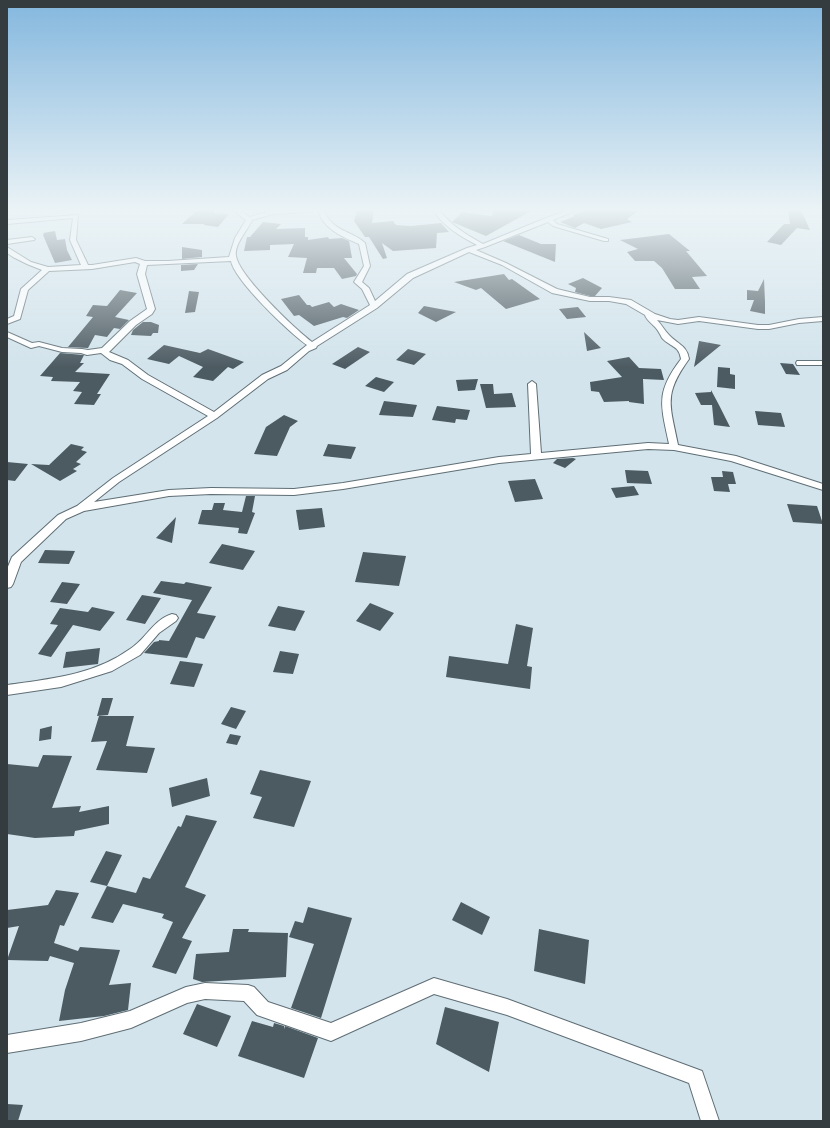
<!DOCTYPE html>
<html>
<head>
<meta charset="utf-8">
<style>
  body { margin:0 }
  #map { position:relative; width:830px; height:1128px; overflow:hidden; background:#d3e4ec; font-family:"IBM Plex Serif",serif }
  canvas { display:block }
  .frame { position:absolute; inset:0; border:8px solid #353c3f; pointer-events:none }
</style>
</head>
<body>
<div id="map">
<canvas width="830" height="1128"></canvas>
<div class="frame"></div>
</div>
<script>
const g = document.querySelector('canvas').getContext('2d');
g.lineJoin = 'round';
function fillPath(path, color) {
  g.fillStyle = color;
  g.fill(path, 'evenodd');
}
function stroke(path, color, width, dash) {
  g.strokeStyle = color;
  g.lineWidth = width;
  g.lineCap = dash ? 'butt' : 'round';
  g.setLineDash(dash || []);
  g.stroke(path);
}
fillPath(new Path2D(`
  M 197,210 L 215,210 L 214,213 L 229,214 L 218,227 L 204,225 L 204,224 L 182,224 Z
  M 357,210 L 374,210 L 372,223 L 393,221 L 396,225 L 411,226 L 441,223 L 449,232 L 437,233 L 436,248 L 393,251 L 382,243 L 387,258 L 383,259 L 369,237 L 365,237 L 354,221 Z
  M 493,210 L 533,210 L 486,236 L 452,222 L 462,212 L 492,216 Z
  M 588,210 L 640,210 L 627,219 L 632,222 L 601,229 L 584,223 L 575,228 L 560,222 L 575,216 L 572,215 Z
  M 788,210 L 801,210 L 810,230 L 797,228 L 781,245 L 767,242 L 784,224 L 790,224 Z
  M 263,222 L 281,224 L 276,229 L 305,228 L 305,237 L 308,237 L 308,240 L 328,237 L 329,239 L 342,238 L 349,241 L 352,258 L 344,258 L 357,274 L 356,276 L 342,279 L 334,268 L 317,268 L 316,273 L 303,273 L 307,258 L 288,257 L 294,244 L 270,245 L 270,250 L 244,251 L 247,237 L 250,237 Z
  M 55,231 L 57,240 L 65,239 L 67,250 L 72,260 L 55,263 L 43,235 L 44,234 L 43,233 Z
  M 669,234 L 690,251 L 686,251 L 707,276 L 692,277 L 700,289 L 675,289 L 662,268 L 654,261 L 635,261 L 627,252 L 638,249 L 620,240 Z
  M 519,235 L 541,244 L 556,244 L 555,262 L 503,241 Z
  M 182,247 L 202,250 L 202,257 L 182,259 Z
  M 198,264 L 194,270 L 181,271 L 181,265 Z
  M 504,274 L 509,280 L 512,279 L 540,299 L 506,309 L 481,288 L 476,290 L 454,282 Z
  M 583,278 L 602,288 L 595,296 L 590,296 L 575,292 L 576,288 L 568,284 Z
  M 764,279 L 765,302 L 765,314 L 750,311 L 754,300 L 747,300 L 747,290 L 758,291 Z
  M 120,290 L 137,293 L 115,317 L 129,320 L 120,329 L 114,328 L 107,337 L 95,335 L 88,348 L 68,347 L 93,317 L 86,316 L 93,305 L 107,306 Z
  M 189,291 L 199,292 L 195,312 L 185,313 Z
  M 299,295 L 307,305 L 310,305 L 312,307 L 329,302 L 334,307 L 341,304 L 359,310 L 347,318 L 343,317 L 314,326 L 299,315 L 294,316 L 281,299 Z
  M 424,306 L 456,312 L 436,322 L 418,313 Z
  M 578,307 L 586,317 L 567,319 L 559,309 Z
  M 143,322 L 151,322 L 159,325 L 158,333 L 153,333 L 151,336 L 131,335 L 133,330 Z
  M 584,332 L 601,348 L 587,351 Z
  M 699,341 L 721,345 L 694,367 Z
  M 164,345 L 200,353 L 208,349 L 244,362 L 233,369 L 228,367 L 213,381 L 193,377 L 203,367 L 179,356 L 169,364 L 147,359 Z
  M 358,347 L 370,352 L 345,369 L 332,364 Z
  M 408,349 L 426,354 L 414,365 L 396,360 Z
  M 60,353 L 84,355 L 80,363 L 84,363 L 75,372 L 110,374 L 97,394 L 101,394 L 94,405 L 74,404 L 82,392 L 73,391 L 80,382 L 51,381 L 53,377 L 40,376 Z
  M 629,357 L 639,368 L 661,369 L 664,380 L 643,379 L 644,404 L 629,402 L 629,401 L 604,402 L 599,392 L 591,391 L 590,382 L 622,377 L 607,361 Z
  M 780,363 L 793,364 L 800,375 L 786,374 Z
  M 718,367 L 730,368 L 730,374 L 735,375 L 735,389 L 717,387 Z
  M 376,377 L 394,382 L 384,392 L 365,386 Z
  M 478,379 L 475,390 L 458,391 L 456,380 Z
  M 480,384 L 493,384 L 494,394 L 512,393 L 516,407 L 486,408 Z
  M 711,390 L 719,405 L 730,427 L 714,425 L 712,405 L 701,405 L 695,393 L 711,392 Z
  M 384,401 L 417,405 L 413,417 L 379,415 Z
  M 437,406 L 470,410 L 467,420 L 456,419 L 455,423 L 432,420 Z
  M 755,411 L 781,413 L 785,427 L 758,425 Z
  M 284,415 L 298,421 L 290,427 L 277,456 L 254,454 L 266,427 Z
  M 71,444 L 84,447 L 81,450 L 87,452 L 76,462 L 81,464 L 73,469 L 77,471 L 60,481 L 31,464 L 49,465 Z
  M 328,444 L 356,447 L 351,459 L 323,456 Z
  M 573,458 L 576,459 L 565,468 L 553,463 L 557,459 Z
  M 7,462 L 28,464 L 15,481 L 7,480 Z
  M 625,470 L 648,471 L 652,484 L 627,483 Z
  M 722,471 L 733,472 L 736,484 L 728,484 L 730,492 L 714,491 L 711,477 L 723,477 Z
  M 535,479 L 543,499 L 515,502 L 508,481 Z
  M 634,486 L 639,495 L 616,498 L 611,488 Z
  M 246,496 L 255,496 L 252,512 L 255,513 L 247,534 L 238,533 L 239,528 L 198,524 L 202,510 L 212,510 L 214,503 L 225,503 L 223,510 L 242,512 Z
  M 787,504 L 817,506 L 823,524 L 793,522 Z
  M 322,508 L 325,527 L 299,530 L 296,510 Z
  M 176,517 L 172,543 L 156,538 Z
  M 222,544 L 255,551 L 243,570 L 209,563 Z
  M 45,550 L 75,551 L 69,564 L 38,563 Z
  M 363,552 L 406,556 L 399,586 L 355,582 Z
  M 161,581 L 184,584 L 186,582 L 212,587 L 197,613 L 216,616 L 204,639 L 196,637 L 187,658 L 144,653 L 154,642 L 159,641 L 159,640 L 169,641 L 192,600 L 153,593 Z
  M 62,582 L 80,584 L 67,604 L 50,602 Z
  M 142,595 L 161,598 L 145,624 L 126,620 Z
  M 370,603 L 394,613 L 380,631 L 356,621 Z
  M 278,606 L 305,611 L 295,631 L 268,626 Z
  M 92,607 L 115,612 L 100,631 L 73,625 L 51,657 L 38,654 L 58,625 L 50,624 L 60,608 L 88,612 Z
  M 516,624 L 533,628 L 527,666 L 532,667 L 530,689 L 446,677 L 449,656 L 508,664 Z
  M 100,648 L 98,664 L 63,668 L 66,652 Z
  M 280,651 L 299,654 L 293,674 L 273,672 Z
  M 180,661 L 203,664 L 194,687 L 170,684 Z
  M 102,698 L 113,698 L 108,715 L 97,716 Z
  M 231,707 L 246,711 L 236,729 L 221,724 Z
  M 99,716 L 134,716 L 126,746 L 155,748 L 147,773 L 96,770 L 107,741 L 91,742 Z
  M 52,726 L 51,739 L 39,741 L 40,729 Z
  M 230,734 L 241,736 L 237,745 L 226,743 Z
  M 43,755 L 72,756 L 52,808 L 81,806 L 79,812 L 109,806 L 109,824 L 75,831 L 74,836 L 35,838 L 7,834 L 7,764 L 38,767 Z
  M 260,770 L 311,781 L 294,827 L 253,818 L 262,797 L 250,794 Z
  M 207,778 L 210,796 L 172,807 L 169,788 Z
  M 186,815 L 217,821 L 185,887 L 206,895 L 182,938 L 192,941 L 176,974 L 152,967 L 173,922 L 162,918 L 164,914 L 123,904 L 113,923 L 91,918 L 107,886 L 136,893 L 143,877 L 150,879 L 178,826 L 181,827 Z
  M 106,851 L 122,855 L 107,886 L 90,882 Z
  M 56,890 L 79,893 L 64,926 L 60,925 L 54,943 L 78,951 L 80,947 L 120,950 L 109,985 L 131,983 L 128,1010 L 104,1016 L 59,1021 L 65,990 L 74,963 L 50,956 L 48,961 L 7,960 L 19,926 L 7,928 L 7,910 L 48,905 Z
  M 461,902 L 490,917 L 482,935 L 452,920 Z
  M 308,907 L 352,918 L 321,1018 L 291,1008 L 314,944 L 289,937 L 295,921 L 303,923 Z
  M 233,929 L 249,929 L 248,932 L 288,933 L 286,977 L 202,982 L 193,979 L 196,954 L 229,952 Z
  M 539,929 L 589,940 L 585,984 L 534,971 Z
  M 197,1004 L 231,1016 L 217,1047 L 183,1034 Z
  M 445,1007 L 499,1022 L 489,1072 L 436,1044 Z
  M 252,1021 L 273,1027 L 274,1023 L 284,1026 L 284,1029 L 285,1026 L 318,1038 L 304,1078 L 238,1056 Z
  M 7,1104 L 23,1105 L 18,1121 L 7,1121 Z`), '#4c5a61');
const minor = new Path2D(`
  M 232,210 L 239,210 L 250,217 L 272,210 L 312,210 L 309,212 L 273,214 L 252,220 C 248,230 234,244 236,256 C 239,276 294,328 312,342 L 370,305 L 362,289 L 354,282 L 364,266 L 359,244 C 343,237 323,229 318,210 L 324,210 C 332,232 351,230 365,243 L 370,266 L 362,282 L 369,288 L 375,301 L 407,274 L 467,248 L 477,245 C 460,236 443,226 433,210 L 439,210 C 452,226 465,234 483,244 L 546,218 L 569,210 L 577,210 L 553,220 L 557,224 L 608,239 L 608,241 L 604,241 L 553,226 L 548,222 L 485,247 L 476,250 L 506,263 L 557,289 L 590,297 L 609,297 L 631,300 L 655,314 L 670,319 L 678,320 L 699,317 L 758,325 L 769,325 L 799,319 L 823,317 L 823,321 L 799,323 L 769,329 L 758,329 L 699,321 L 678,324 L 657,320 C 662,325 664,330 669,335 C 677,344 687,345 689,359 C 663,395 670,404 678,445 L 736,456 L 823,484 L 823,490 L 731,461 L 674,450 L 648,449 L 499,463 L 343,489 L 294,495 L 211,494 L 169,496 L 84,511 L 66,519 L 21,562 L 13,584 L 11,587 L 7,588 L 7,569 L 12,557 L 58,515 L 77,506 L 113,478 L 208,416 L 142,379 L 122,364 L 110,360 L 101,353 L 87,355 L 81,353 L 62,352 L 39,346 L 31,348 L 7,337 L 7,332 L 32,343 L 39,342 L 62,348 L 82,349 L 88,350 L 102,348 L 130,321 L 147,309 L 137,274 L 140,264 L 135,262 L 92,269 L 49,271 L 28,290 L 20,319 L 7,324 L 7,319 L 14,316 L 21,289 L 42,270 L 27,264 L 13,257 L 7,253 L 7,247 L 31,262 L 48,267 L 81,265 L 70,240 L 73,218 L 7,224 L 7,220 L 78,215 L 76,240 L 88,265 L 92,265 L 136,258 L 145,261 L 168,261 L 229,257 L 235,238 L 246,220 ZM 469,252 L 502,265 L 552,293 L 590,301 L 609,301 L 626,304 L 645,315 C 646,319 651,323 655,327 C 658,330 660,334 662,338 C 670,347 679,345 681,359 C 655,393 661,405 669,444 L 648,443 L 541,453 L 536,384 L 532,381 L 528,384 L 531,454 L 499,457 L 343,483 L 294,489 L 211,488 L 169,490 L 94,502 L 119,482 L 217,418 L 268,379 L 287,370 L 309,351 L 316,348 L 317,346 L 377,308 L 413,278 ZM 231,261 C 235,281 289,332 307,345 L 281,366 L 262,375 L 214,412 L 148,375 L 128,360 L 109,352 L 136,325 L 152,314 L 155,309 L 145,274 L 147,265 Z
  M 32,237 L 35,239 L 34,240 L 7,244 L 7,240 Z
  M 797,361 L 823,361 L 823,365 L 797,365 L 796,363 Z
  M 172,614 L 176,615 L 178,618 L 176,621 L 159,633 L 140,655 L 112,671 L 61,687 L 7,695 L 7,685 C 50,679 94,675 130,649 C 146,639 153,620 172,614 Z
  M 434,978 L 507,999 L 702,1071 L 719,1121 L 701,1121 L 689,1083 L 507,1015 L 434,994 L 331,1041 L 257,1015 L 244,1001 L 205,999 L 187,1003 L 131,1028 L 81,1041 L 7,1053 L 7,1035 L 81,1023 L 130,1011 L 186,987 L 205,983 L 248,985 L 254,987 L 268,1002 L 331,1023 Z`);
stroke(minor, '#5f6e75', 2);
fillPath(minor, '#fff');
const sky = g.createLinearGradient(0, 0, 0, 368);
sky.addColorStop(0, '#83b7de');
sky.addColorStop(0.57, '#ebf3f6');
sky.addColorStop(1, '#ebf3f600');
g.fillStyle = sky;
g.fillRect(0, 0, 830, 368);
</script>
</body>
</html>
